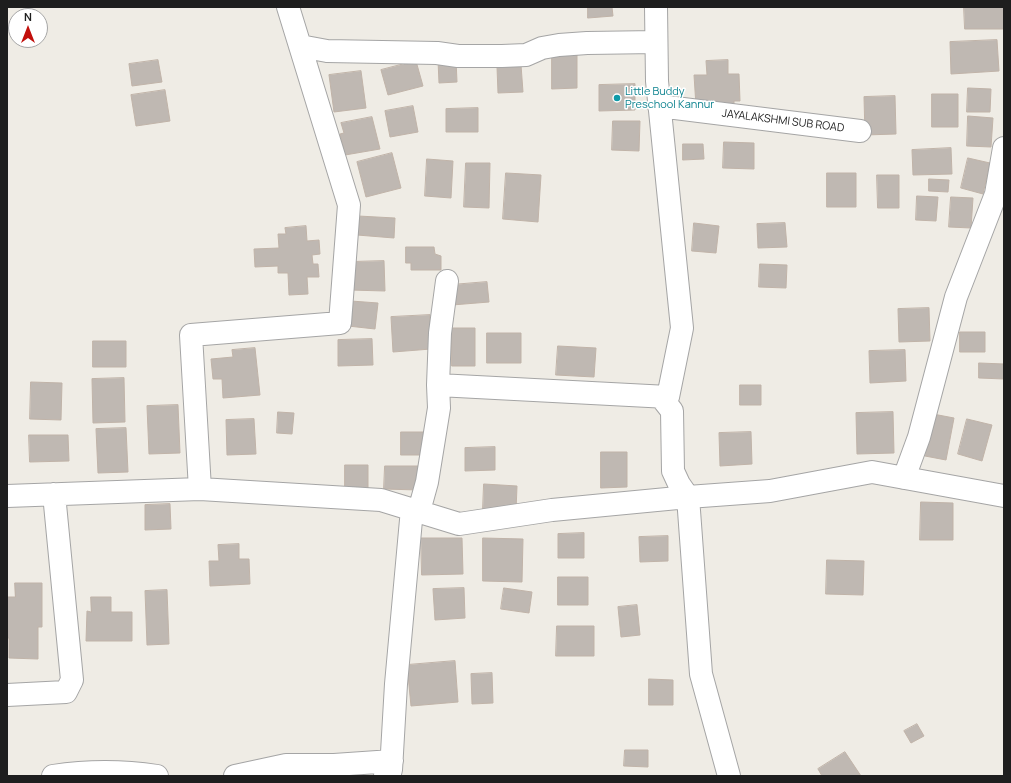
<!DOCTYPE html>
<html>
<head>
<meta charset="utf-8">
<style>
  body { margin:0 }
  #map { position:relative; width:1011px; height:783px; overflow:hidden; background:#efece5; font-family:Manrope,sans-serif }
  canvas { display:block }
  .frame { position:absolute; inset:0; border:8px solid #1e1e1e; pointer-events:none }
  .north { position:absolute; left:8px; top:8px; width:40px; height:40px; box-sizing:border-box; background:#fff; border:1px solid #a5a5a5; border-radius:50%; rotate:0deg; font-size:11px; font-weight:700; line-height:16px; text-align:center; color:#1e1e1e }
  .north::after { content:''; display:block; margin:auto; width:14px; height:18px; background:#c20f0b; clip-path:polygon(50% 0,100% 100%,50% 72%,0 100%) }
</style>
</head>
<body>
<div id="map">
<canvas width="1011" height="783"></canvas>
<div class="frame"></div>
<div class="north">N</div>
</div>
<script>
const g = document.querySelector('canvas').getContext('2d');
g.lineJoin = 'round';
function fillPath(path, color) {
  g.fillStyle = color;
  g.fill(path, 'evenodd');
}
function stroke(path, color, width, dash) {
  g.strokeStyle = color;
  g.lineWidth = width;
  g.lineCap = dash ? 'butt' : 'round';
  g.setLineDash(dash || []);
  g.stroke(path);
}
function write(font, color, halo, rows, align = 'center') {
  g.font = font + ' Manrope,sans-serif';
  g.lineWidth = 3;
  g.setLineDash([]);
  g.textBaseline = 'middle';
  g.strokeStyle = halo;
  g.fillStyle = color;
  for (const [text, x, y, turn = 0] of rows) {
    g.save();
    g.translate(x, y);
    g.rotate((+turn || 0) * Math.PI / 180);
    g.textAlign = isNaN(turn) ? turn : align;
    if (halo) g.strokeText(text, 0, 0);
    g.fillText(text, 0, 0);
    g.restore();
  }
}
const building = new Path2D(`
  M 588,7 L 612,7 L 613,16 L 588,18 Z
  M 964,7 L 1004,7 L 1004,29 L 965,29 Z
  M 997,40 L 999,71 L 951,74 L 950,42 Z
  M 552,53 L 577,53 L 577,88 L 552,89 Z
  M 456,59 L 457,82 L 439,83 L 438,60 Z
  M 158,60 L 162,82 L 132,86 L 129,64 Z
  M 728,60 L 728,74 L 739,74 L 740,101 L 734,101 L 734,104 L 696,106 L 694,75 L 707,75 L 706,61 Z
  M 416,61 L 423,86 L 388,95 L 381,70 Z
  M 521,65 L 523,92 L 498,93 L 497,67 Z
  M 361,71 L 366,108 L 334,112 L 329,75 Z
  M 635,84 L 635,110 L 599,111 L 599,85 Z
  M 968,88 L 991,89 L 990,112 L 967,112 Z
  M 165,90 L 170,121 L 136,126 L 131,95 Z
  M 932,94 L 958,94 L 958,127 L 932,127 Z
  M 895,96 L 896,134 L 865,135 L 864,97 Z
  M 413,106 L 418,132 L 390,137 L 385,111 Z
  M 478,108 L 478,132 L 446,132 L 446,109 Z
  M 968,116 L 993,118 L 991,147 L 967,146 Z
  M 372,117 L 380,149 L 345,155 L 340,134 L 344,133 L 341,123 Z
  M 613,121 L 640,121 L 639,151 L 612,150 Z
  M 724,142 L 754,143 L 754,169 L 723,168 Z
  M 683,144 L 703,144 L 704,159 L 683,160 Z
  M 951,148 L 952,174 L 913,175 L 912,150 Z
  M 392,153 L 401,188 L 366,197 L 357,162 Z
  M 968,158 L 990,163 L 983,194 L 961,188 Z
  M 427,159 L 453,161 L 451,198 L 425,196 Z
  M 466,163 L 490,163 L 489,208 L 464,207 Z
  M 506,173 L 541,175 L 538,222 L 503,219 Z
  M 827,173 L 856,173 L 856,207 L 827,207 Z
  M 877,175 L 899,175 L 899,208 L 878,208 Z
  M 929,179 L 949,180 L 948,192 L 929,191 Z
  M 917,196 L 938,197 L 936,221 L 916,220 Z
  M 951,197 L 973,198 L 971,228 L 949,227 Z
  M 358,216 L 395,218 L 394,238 L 357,235 Z
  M 694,223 L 719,226 L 716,253 L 692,251 Z
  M 785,223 L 787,247 L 758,248 L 757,224 Z
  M 306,226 L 307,241 L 319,240 L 320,254 L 312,255 L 313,264 L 318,264 L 319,277 L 307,277 L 308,294 L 289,295 L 288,273 L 278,273 L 278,266 L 255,267 L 254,249 L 279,248 L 278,234 L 286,234 L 285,228 Z
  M 406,247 L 434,247 L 435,254 L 441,256 L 441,270 L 411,270 L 411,263 L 406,263 Z
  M 384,261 L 385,291 L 350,290 L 350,262 Z
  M 760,264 L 787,265 L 786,288 L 759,287 Z
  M 487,282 L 489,302 L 452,305 L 451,285 Z
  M 351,301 L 378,303 L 375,329 L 348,326 Z
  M 929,308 L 930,341 L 899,342 L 898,309 Z
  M 430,315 L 431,349 L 393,352 L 391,317 Z
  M 452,328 L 475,328 L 475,366 L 452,366 Z
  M 960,332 L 985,332 L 985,352 L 960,352 Z
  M 487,333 L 521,333 L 521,363 L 487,363 Z
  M 372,339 L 373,365 L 338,366 L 338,340 Z
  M 93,341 L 126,341 L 126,367 L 93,367 Z
  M 558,346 L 596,348 L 594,377 L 556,375 Z
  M 255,348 L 260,395 L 223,398 L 222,379 L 213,379 L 211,359 L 233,357 L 232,350 Z
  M 905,350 L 906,381 L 870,383 L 869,351 Z
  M 979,363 L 1004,364 L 1004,379 L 979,378 Z
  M 124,378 L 125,422 L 93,423 L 92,379 Z
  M 31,382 L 62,383 L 61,420 L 30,419 Z
  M 740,385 L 761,385 L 761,405 L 740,405 Z
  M 178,405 L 180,453 L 149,454 L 147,406 Z
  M 278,412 L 294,413 L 292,434 L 277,433 Z
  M 893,412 L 894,453 L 857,454 L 856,413 Z
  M 933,414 L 954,418 L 946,460 L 925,456 Z
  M 254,419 L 256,454 L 227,455 L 226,420 Z
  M 967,419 L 992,425 L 982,461 L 958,454 Z
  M 126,428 L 128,472 L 98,473 L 96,429 Z
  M 401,432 L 427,432 L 427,455 L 401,455 Z
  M 751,432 L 752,464 L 720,466 L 719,433 Z
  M 29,435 L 68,435 L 69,461 L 30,462 Z
  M 495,447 L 495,470 L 465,471 L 465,448 Z
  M 601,452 L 627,452 L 627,487 L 601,488 Z
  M 345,465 L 368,465 L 368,489 L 345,489 Z
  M 385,466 L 419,466 L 418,490 L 384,489 Z
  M 484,484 L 517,486 L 516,511 L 483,509 Z
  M 921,502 L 953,503 L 953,540 L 920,540 Z
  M 170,504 L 171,529 L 145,530 L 145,505 Z
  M 584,533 L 584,558 L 558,558 L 558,534 Z
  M 668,536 L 668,561 L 640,562 L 639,537 Z
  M 421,538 L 462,538 L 463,574 L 422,575 Z
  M 483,538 L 523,539 L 522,582 L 483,581 Z
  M 239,544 L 239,559 L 249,559 L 250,584 L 210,586 L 209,561 L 219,561 L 218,545 Z
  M 827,560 L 864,561 L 863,595 L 826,594 Z
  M 558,577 L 588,577 L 588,605 L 558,605 Z
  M 15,583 L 42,583 L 42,627 L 38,627 L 38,659 L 9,658 L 9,638 L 7,638 L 7,597 L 15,597 Z
  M 464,588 L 465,618 L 435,620 L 433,589 Z
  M 504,588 L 532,592 L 529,613 L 501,609 Z
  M 167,590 L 169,644 L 147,645 L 145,591 Z
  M 91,597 L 111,597 L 111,612 L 132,612 L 132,641 L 86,641 L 87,611 L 91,612 Z
  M 637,605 L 640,635 L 621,637 L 618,607 Z
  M 557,626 L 594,626 L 594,656 L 556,656 Z
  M 455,661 L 458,702 L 411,706 L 407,665 Z
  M 492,673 L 493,703 L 472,704 L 471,674 Z
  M 649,679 L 673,680 L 673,705 L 649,705 Z
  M 917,724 L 924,736 L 911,743 L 904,731 Z
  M 625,750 L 648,750 L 648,767 L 624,766 Z
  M 845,752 L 861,776 L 822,776 L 818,769 Z`);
fillPath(building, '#bfb8b2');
stroke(building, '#c0b3a8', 1);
const minor = new Path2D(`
  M 300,46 L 327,51 L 437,53 L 458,56 L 502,56 L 526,55 L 542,48 L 559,45 L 587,43 L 656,42
  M 659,106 L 860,131
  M 438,385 L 668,397 L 682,328 L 657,81 L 656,7
  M 661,397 L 672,411 L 673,471 L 679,484 L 688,497 L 701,674 L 729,776
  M 904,478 L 919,437 L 956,297 L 996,194 L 1004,148
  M 200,489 L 191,335 L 340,323 L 349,205 L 288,7
  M 7,496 L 200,489 L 381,500 L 459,524 L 552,510 L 688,497 L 770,491 L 872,472 L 1004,496
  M 419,511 L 427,482 L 439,408 L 438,385 L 440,333 L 447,281
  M 7,695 L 66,692 L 72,680 L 54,494
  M 53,776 C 86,771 124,771 157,776
  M 235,776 L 286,765 L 334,765 L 392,761
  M 385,776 L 391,770 L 396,684 L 412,509`);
stroke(minor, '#a5a5a5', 24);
stroke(minor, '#fff', 22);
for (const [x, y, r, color] of [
  [617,98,4,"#0f9aa8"]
]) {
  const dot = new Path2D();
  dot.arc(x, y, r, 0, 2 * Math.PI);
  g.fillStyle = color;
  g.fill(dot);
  stroke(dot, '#fff', 1.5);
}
write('11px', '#0d838f', '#fff', [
  ["Little Buddy",625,92],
  ["Preschool Kannur",625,105]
], 'left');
write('11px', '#1e1e1e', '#fff', [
  ["JAYALAKSHMI SUB ROAD",783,121,7]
]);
</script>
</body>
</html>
